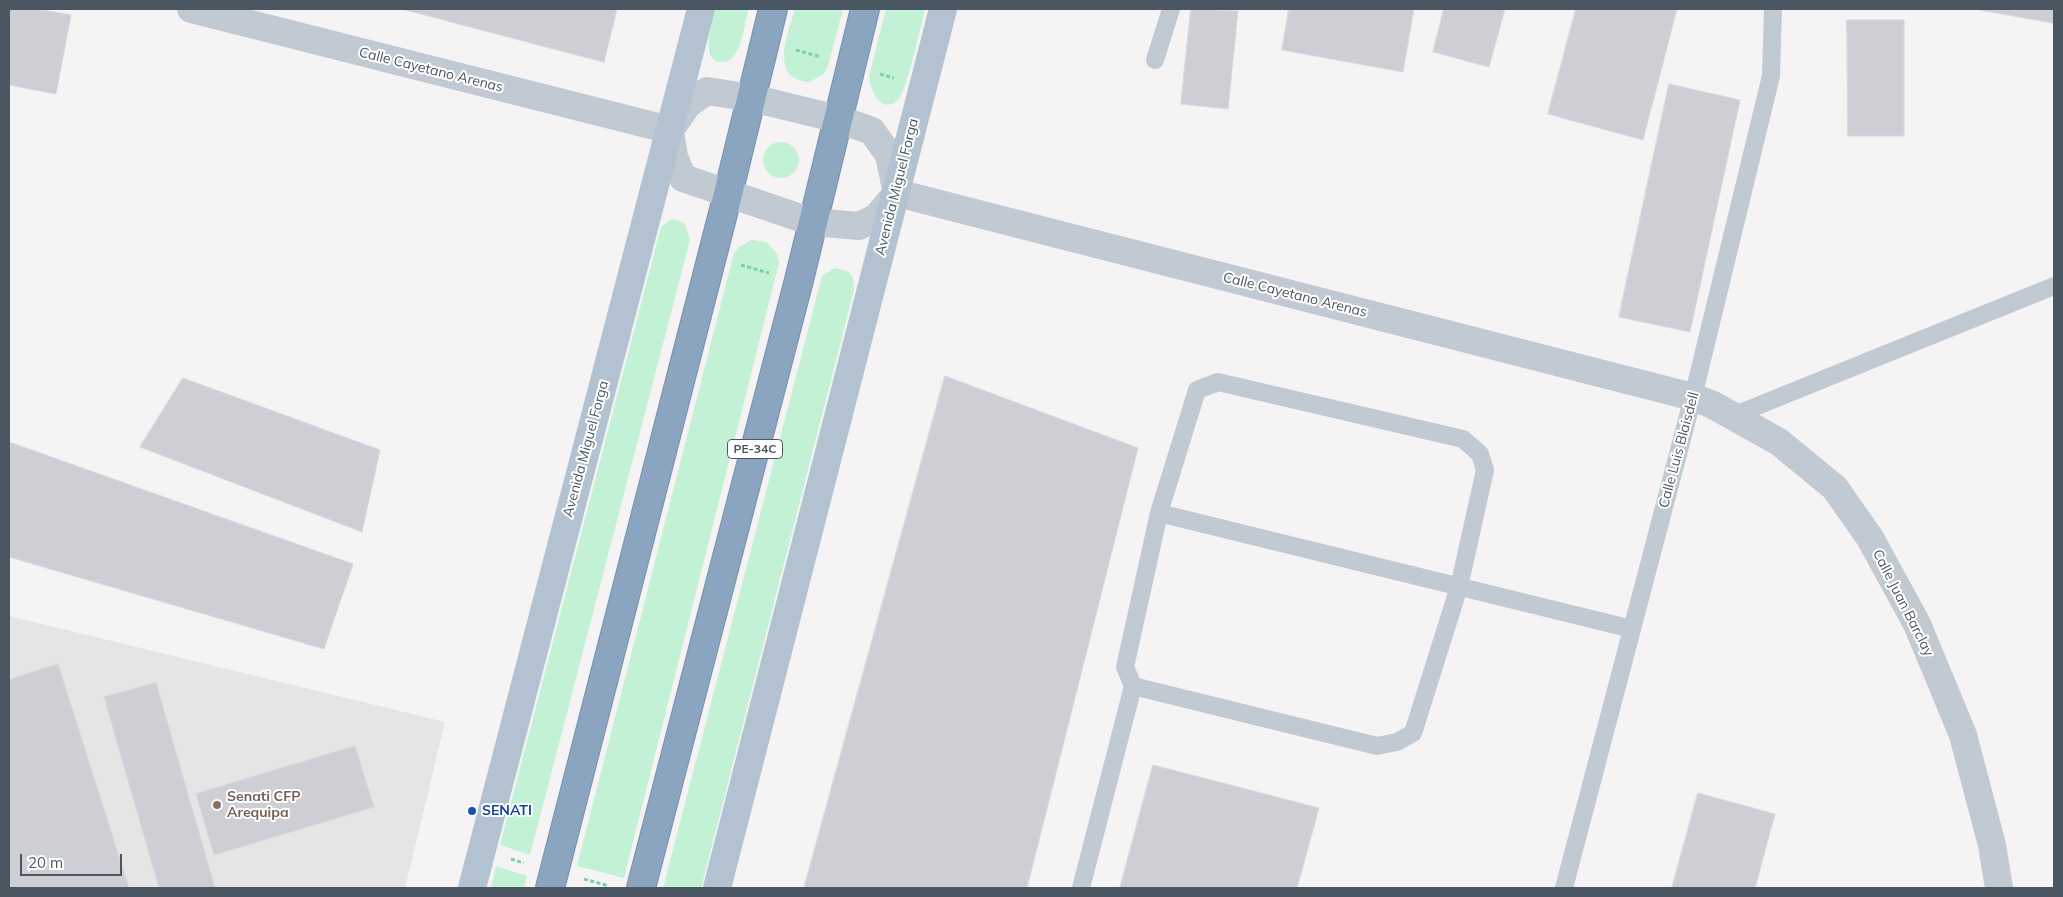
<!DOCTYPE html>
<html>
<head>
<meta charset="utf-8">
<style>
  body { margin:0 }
  #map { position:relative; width:2063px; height:897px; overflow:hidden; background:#f5f3f3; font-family:Mulish,sans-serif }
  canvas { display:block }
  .frame { position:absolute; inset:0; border:10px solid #4a5661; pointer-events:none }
  .scale { position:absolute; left:20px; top:854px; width:102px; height:22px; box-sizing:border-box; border:2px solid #4a5661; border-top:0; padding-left:6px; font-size:15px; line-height:18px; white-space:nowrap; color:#4a5661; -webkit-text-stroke:4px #fff; paint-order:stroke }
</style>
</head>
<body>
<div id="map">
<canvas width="2063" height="897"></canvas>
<div class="frame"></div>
<div class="scale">20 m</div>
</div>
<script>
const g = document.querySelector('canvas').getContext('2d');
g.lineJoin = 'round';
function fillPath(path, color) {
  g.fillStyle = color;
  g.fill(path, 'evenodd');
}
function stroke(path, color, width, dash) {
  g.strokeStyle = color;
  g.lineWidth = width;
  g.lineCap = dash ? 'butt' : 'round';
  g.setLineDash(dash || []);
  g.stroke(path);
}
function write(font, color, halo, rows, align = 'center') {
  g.font = font + ' Mulish,sans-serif';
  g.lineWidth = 4;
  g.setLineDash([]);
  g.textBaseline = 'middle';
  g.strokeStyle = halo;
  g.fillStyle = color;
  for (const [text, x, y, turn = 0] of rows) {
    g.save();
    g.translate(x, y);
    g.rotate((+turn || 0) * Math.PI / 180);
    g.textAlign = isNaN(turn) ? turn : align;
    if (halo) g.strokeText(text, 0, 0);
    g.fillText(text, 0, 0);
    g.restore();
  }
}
fillPath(new Path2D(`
  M 9,616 L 445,722 L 405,888 L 9,888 Z`), '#e6e4e5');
fillPath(new Path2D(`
  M 716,9 L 748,9 C 745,23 743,42 735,54 C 732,59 728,62 723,62 C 698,64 713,21 716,9 Z
  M 795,9 L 843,9 L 828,66 L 824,74 L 810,82 C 768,80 788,33 795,9 Z
  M 886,9 L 925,9 C 921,25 907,93 897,101 C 880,114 870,89 869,76 Z
  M763 160a18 18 0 1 1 36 0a18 18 0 1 1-36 0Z
  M 670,220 L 677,220 L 685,224 L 690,240 L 530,855 L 500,845 L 661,227 Z
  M 751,240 L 767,242 L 777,254 L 779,263 L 624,878 L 577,866 L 734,253 L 739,247 Z
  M 836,268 L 849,272 L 853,278 L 854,290 L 701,888 L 663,888 L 821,280 L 823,275 Z
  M 496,866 L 527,876 L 524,888 L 491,888 Z`), '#c3f1d5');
const building = new Path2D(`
  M 9,9 L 38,9 L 71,15 L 56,94 L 9,85 Z
  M 402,9 L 617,9 L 604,62 Z
  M 1191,9 L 1238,11 L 1228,109 L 1181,104 Z
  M 1289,9 L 1414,9 L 1403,72 L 1282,50 Z
  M 1444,9 L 1505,9 L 1489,67 L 1433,52 Z
  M 1576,9 L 1677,9 L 1643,140 L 1548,114 Z
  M 1974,9 L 2054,9 L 2054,23 Z
  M 1847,20 L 1904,20 L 1904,136 L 1848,136 Z
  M 1669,84 L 1740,100 L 1690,332 L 1619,317 Z
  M 945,376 L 1138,448 L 1027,888 L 804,888 Z
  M 183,378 L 380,450 L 362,532 L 140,447 Z
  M 9,442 L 353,564 L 324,649 L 9,557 Z
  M 58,664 L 129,888 L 9,888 L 9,680 Z
  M 156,683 L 215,888 L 159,888 L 104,697 Z
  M 355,746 L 374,807 L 214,855 L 196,794 Z
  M 1153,765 L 1319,808 L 1297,888 L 1120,888 Z
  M 1698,793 L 1775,814 L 1755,888 L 1672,888 Z`);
fillPath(building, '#cdcfd5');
stroke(building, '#d7d9de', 1);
const highway = new Path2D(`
  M 550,888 L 728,194 L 773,9
  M 641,888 L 799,280 L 865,9`);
stroke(highway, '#7690ad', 30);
stroke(new Path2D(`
  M 796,50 L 821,57
  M 880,74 L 894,78
  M 741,265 L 769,273
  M 511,859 L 524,863
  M 584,879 L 609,886`), '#7ad0a6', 3, [4, 2.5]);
stroke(new Path2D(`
  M 1155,60 L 1171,9
  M 1730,417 L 2054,286
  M 1159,513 L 1632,629
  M 1081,888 L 1133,686 L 1125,667 L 1159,513 L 1197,390 L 1218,382 L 1463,439 L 1480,454 L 1485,470 L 1459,587 L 1413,733 L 1397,742 L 1377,746 L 1133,686
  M 1564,888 L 1693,397 L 1771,76 L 1773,9`), '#c1cad2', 18);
stroke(new Path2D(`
  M 191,9 L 670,130
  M 707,91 L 752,98 L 838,119 L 872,131 L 889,155 L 897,193 L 877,217 L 859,226 L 812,222 L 683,178 L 674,157 L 670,130 L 688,104 Z
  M 897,193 L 1693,397 L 1713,405 L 1779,442 L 1835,488 L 1870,538 L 1917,624 L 1963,735 L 1992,845 L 1999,888`), '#c1cad2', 28);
stroke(new Path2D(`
  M 472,888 L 701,9
  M 717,888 L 943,9`), '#b3c2d1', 28);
stroke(highway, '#8ba5c1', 28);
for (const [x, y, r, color] of [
  [217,805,5,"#8d6e63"],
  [472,811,5,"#1a4fb4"]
]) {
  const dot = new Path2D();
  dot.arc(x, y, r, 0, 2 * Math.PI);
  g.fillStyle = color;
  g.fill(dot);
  stroke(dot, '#fff', 2);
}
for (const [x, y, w] of [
  [755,449,55]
]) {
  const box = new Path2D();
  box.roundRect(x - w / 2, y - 9.5, w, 19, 4);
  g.fillStyle = '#fff';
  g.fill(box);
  stroke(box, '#4a5661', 1);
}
write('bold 12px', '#4a5661', null, [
  ["PE-34C",755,449]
]);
write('14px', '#4a5661', '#fff', [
  ["Calle Cayetano Arenas",431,70,14],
  ["Avenida Miguel Forga",897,187,-76],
  ["Calle Cayetano Arenas",1295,295,14],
  ["Avenida Miguel Forga",586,449,-75],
  ["Calle Luis Blaisdell",1679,450,-75],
  ["Calle Juan Barclay",1903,603,63]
]);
write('bold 14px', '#785e54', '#fff', [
  ["Senati CFP",227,797],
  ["Arequipa",227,813]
], 'left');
write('bold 14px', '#164399', '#fff', [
  ["SENATI",482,811]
], 'left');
</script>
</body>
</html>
